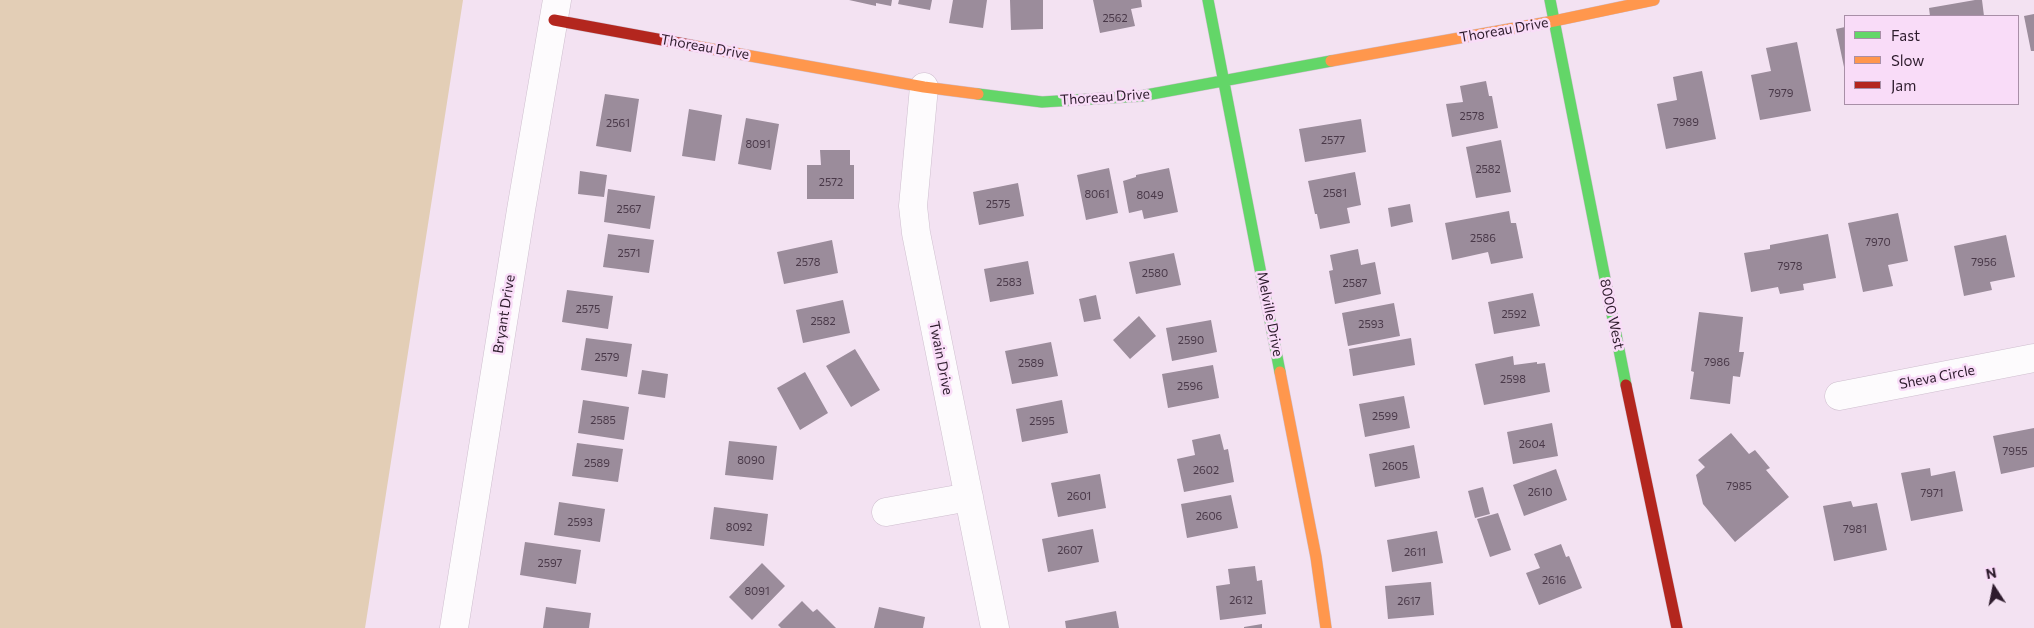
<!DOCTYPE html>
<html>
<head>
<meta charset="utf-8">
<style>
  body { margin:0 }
  #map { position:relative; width:2034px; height:628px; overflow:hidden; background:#f3e2f2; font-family:Commissioner,sans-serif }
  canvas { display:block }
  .legend { position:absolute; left:1844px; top:15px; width:175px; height:90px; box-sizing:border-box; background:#f9dcf8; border:1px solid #a88fa7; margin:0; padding:6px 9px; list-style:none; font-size:15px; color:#2e1c2d }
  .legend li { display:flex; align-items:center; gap:10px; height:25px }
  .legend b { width:25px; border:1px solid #a88fa7 }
  .north { position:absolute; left:1969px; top:563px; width:50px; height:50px; -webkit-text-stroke:4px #f9dcf8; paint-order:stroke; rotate:349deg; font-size:14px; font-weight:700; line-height:20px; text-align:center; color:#2e1c2d }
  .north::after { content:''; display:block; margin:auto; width:18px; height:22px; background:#2e1c2d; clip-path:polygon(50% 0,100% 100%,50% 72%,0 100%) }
</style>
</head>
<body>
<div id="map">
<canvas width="2034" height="628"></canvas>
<ul class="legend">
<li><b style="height:6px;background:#63d668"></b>Fast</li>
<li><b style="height:6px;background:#ff974d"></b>Slow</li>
<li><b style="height:6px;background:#b3261e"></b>Jam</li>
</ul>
<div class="north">N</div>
</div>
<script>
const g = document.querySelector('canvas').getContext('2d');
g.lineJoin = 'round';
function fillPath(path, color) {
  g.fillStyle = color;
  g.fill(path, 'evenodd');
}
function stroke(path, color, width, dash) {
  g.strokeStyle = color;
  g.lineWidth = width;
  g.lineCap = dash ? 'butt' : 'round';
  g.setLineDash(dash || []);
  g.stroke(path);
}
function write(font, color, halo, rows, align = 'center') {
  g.font = font + ' Commissioner,sans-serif';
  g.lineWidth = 5;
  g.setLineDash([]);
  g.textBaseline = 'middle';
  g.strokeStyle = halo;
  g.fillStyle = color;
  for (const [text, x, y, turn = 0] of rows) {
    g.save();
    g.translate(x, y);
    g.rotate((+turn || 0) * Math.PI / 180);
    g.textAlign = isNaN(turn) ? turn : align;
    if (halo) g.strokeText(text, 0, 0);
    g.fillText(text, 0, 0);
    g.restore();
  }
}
fillPath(new Path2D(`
  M 0,0 L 463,0 L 365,628 L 0,628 Z`), '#e3ceb6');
fillPath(new Path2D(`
  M 849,0 L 892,0 L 891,6 L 876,3 L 876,6 Z
  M 899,0 L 932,0 L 930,10 L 898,4 Z
  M 953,0 L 987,0 L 983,28 L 949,23 Z
  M 1010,0 L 1043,0 L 1043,29 L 1011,30 Z
  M 1093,0 L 1141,0 L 1142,7 L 1131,9 L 1135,26 L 1100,33 Z
  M 1975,0 L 1982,0 L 1984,16 L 1930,16 L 1929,8 Z
  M 2034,14 L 2034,51 L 2031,51 L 2024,16 Z
  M 1845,27 L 1845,67 L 1844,67 L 1836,29 Z
  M 1797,42 L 1811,111 L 1760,120 L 1751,75 L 1771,71 L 1766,48 Z
  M 1702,71 L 1716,139 L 1666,149 L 1657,104 L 1677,100 L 1673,77 Z
  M 1486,81 L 1489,96 L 1492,96 L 1498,128 L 1452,137 L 1446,104 L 1463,102 L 1460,86 Z
  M 605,94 L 639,99 L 631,152 L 596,146 Z
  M 689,109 L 722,115 L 715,161 L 682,156 Z
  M 746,118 L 779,124 L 771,170 L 738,164 Z
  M 1361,119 L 1366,152 L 1305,162 L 1299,129 Z
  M 1501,140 L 1511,192 L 1476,198 L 1466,147 Z
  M 820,150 L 850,150 L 850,165 L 854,165 L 854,199 L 807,199 L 807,165 L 821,165 Z
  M 1109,168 L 1118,213 L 1086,220 L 1077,175 Z
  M 1169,168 L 1178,212 L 1144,219 L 1142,210 L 1129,213 L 1123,181 L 1136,177 L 1136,175 Z
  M 580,171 L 607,175 L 604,197 L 578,194 Z
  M 1355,172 L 1361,205 L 1347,208 L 1350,223 L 1320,229 L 1317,214 L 1315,214 L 1308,181 Z
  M 1018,183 L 1024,216 L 979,225 L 973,192 Z
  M 608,189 L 655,196 L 650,229 L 604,222 Z
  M 1410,204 L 1413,222 L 1391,227 L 1388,208 Z
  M 1509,211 L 1511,223 L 1516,223 L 1523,258 L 1491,264 L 1488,252 L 1452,260 L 1445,223 Z
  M 1898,213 L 1908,261 L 1888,265 L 1893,286 L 1863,292 L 1848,223 Z
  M 608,234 L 654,240 L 649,273 L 603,267 Z
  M 1828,234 L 1836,278 L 1803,284 L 1804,290 L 1780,294 L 1778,287 L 1751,292 L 1744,253 L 1770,249 L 1770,245 Z
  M 2006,235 L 2015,277 L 1990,282 L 1992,290 L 1964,296 L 1954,246 Z
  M 832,240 L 838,273 L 784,284 L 777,252 Z
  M 1358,249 L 1361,265 L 1375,262 L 1381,294 L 1335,304 L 1329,271 L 1333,270 L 1330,255 Z
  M 1174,253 L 1181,285 L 1136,294 L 1129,262 Z
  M 1028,261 L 1034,294 L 990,302 L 984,269 Z
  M 567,290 L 613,296 L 608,329 L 562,322 Z
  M 1533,293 L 1540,326 L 1494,334 L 1488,302 Z
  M 1096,295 L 1101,319 L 1084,322 L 1079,299 Z
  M 843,300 L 850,333 L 803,343 L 796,310 Z
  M 1394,303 L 1400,336 L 1348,346 L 1342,313 Z
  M 1699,312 L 1743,317 L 1739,352 L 1744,352 L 1740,377 L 1733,376 L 1730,404 L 1690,399 L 1694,372 L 1691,371 Z
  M 1139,316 L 1156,336 L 1130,359 L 1113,340 Z
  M 1211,320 L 1217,352 L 1172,361 L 1166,328 Z
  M 586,338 L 632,344 L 627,377 L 581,370 Z
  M 1411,338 L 1415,365 L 1353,376 L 1349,349 Z
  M 1051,342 L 1058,376 L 1012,384 L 1005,351 Z
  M 855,349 L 880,390 L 851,407 L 826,366 Z
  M 1513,356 L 1514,365 L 1537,362 L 1537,364 L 1545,363 L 1550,392 L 1484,405 L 1475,364 Z
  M 1213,365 L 1219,398 L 1168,408 L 1162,374 Z
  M 642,370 L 668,374 L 665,398 L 638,394 Z
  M 805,372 L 828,413 L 800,430 L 777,388 Z
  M 1404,396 L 1410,428 L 1365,437 L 1359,404 Z
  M 583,400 L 629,407 L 624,440 L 578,433 Z
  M 1062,400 L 1068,433 L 1022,442 L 1016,409 Z
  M 1552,423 L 1558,456 L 1513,464 L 1507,432 Z
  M 2034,428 L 2034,467 L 2001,474 L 1993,436 Z
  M 1731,433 L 1749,454 L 1755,450 L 1770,468 L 1766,470 L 1789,497 L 1735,542 L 1703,504 L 1696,475 L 1705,467 L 1698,460 Z
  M 1220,434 L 1224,450 L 1228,449 L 1234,482 L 1184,492 L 1177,459 L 1195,455 L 1192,440 Z
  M 729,441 L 777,446 L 773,480 L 725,475 Z
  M 577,443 L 623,449 L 618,482 L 572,476 Z
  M 1414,445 L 1420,478 L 1375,487 L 1369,454 Z
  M 1930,468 L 1931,476 L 1955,471 L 1963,511 L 1911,521 L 1901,473 Z
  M 1556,469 L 1567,500 L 1524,516 L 1513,485 Z
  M 1100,474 L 1106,508 L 1058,517 L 1051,483 Z
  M 1483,487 L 1490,514 L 1475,518 L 1468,491 Z
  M 1231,495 L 1238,528 L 1187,538 L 1181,504 Z
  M 1851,501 L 1853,507 L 1877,503 L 1887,550 L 1834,561 L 1823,506 Z
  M 559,502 L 605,509 L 600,542 L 554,535 Z
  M 714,507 L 768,514 L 764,546 L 710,539 Z
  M 1498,513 L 1511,550 L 1490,557 L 1477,519 Z
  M 1093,529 L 1099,562 L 1048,572 L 1042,539 Z
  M 1437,531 L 1443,563 L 1392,572 L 1387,540 Z
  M 525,542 L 581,550 L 576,584 L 520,575 Z
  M 1561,544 L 1566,557 L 1569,556 L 1582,588 L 1539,605 L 1526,573 L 1540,568 L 1534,554 Z
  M 762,563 L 785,586 L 752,620 L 729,597 Z
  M 1255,566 L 1257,581 L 1262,580 L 1266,614 L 1220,620 L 1216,586 L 1230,584 L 1228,569 Z
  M 1431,582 L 1434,615 L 1388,619 L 1385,586 Z
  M 802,601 L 813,612 L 817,609 L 836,628 L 781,628 L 778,625 Z
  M 546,607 L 591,613 L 589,628 L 543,628 Z
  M 879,607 L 925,617 L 923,628 L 874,628 Z
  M 1116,611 L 1119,628 L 1066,628 L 1065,621 Z
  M 1262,624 L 1262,628 L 1244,628 L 1244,627 Z`), '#9b8c9b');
const street = new Path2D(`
  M 924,87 L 913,206 L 916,233 L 995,628
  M 1839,396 L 2034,358
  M 886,512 L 969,497
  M 454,628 L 521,210 L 557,0`);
const fast = new Path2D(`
  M 1208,0 L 1280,372
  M 1550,0 L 1626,385
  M 978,94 L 1042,102 L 1141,96 L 1331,61`);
const slow = new Path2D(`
  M 695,46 L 924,87 L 978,94
  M 1331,61 L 1554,21 L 1654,0
  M 1280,372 L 1316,557 L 1326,628`);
const jam = new Path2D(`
  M 554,20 L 695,46
  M 1626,385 L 1677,628`);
stroke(street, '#cebece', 29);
stroke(fast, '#cebece', 12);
stroke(slow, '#cebece', 12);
stroke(jam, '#cebece', 12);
stroke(street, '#fdfbfd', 28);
stroke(fast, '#63d668', 11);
stroke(slow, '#ff974d', 11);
stroke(jam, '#b3261e', 11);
write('11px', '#493848', null, [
  ["2562",1115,18],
  ["7979",1781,93],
  ["2578",1472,116],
  ["7989",1686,122],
  ["2561",618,123],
  ["2577",1333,140],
  ["8091",758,144],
  ["2582",1488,169],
  ["2572",831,182],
  ["2581",1335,193],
  ["8061",1097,194],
  ["8049",1150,195],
  ["2575",998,204],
  ["2567",629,209],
  ["2586",1483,238],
  ["7970",1878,242],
  ["2571",629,253],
  ["2578",808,262],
  ["7956",1984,262],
  ["7978",1790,266],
  ["2580",1155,273],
  ["2583",1009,282],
  ["2587",1355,283],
  ["2575",588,309],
  ["2592",1514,314],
  ["2582",823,321],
  ["2593",1371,324],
  ["2590",1191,340],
  ["2579",607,357],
  ["7986",1717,362],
  ["2589",1031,363],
  ["2598",1513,379],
  ["2596",1190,386],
  ["2599",1385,416],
  ["2585",603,420],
  ["2595",1042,421],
  ["2604",1532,444],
  ["7955",2015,451],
  ["8090",751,460],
  ["2589",597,463],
  ["2605",1395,466],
  ["2602",1206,470],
  ["7985",1739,486],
  ["2610",1540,492],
  ["7971",1932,493],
  ["2601",1079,496],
  ["2606",1209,516],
  ["2593",580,522],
  ["8092",739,527],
  ["7981",1855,529],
  ["2607",1070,550],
  ["2611",1415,552],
  ["2597",550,563],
  ["2616",1554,580],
  ["8091",757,591],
  ["2612",1241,600],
  ["2617",1409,601]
]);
write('14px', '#2e1c2d', '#f9dcf8', [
  ["Thoreau Drive",1504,30,-10],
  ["Thoreau Drive",705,47,10],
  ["Thoreau Drive",1105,97,-4],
  ["Bryant Drive",504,314,-81],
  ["Melville Drive",1270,314,79],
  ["8000 West",1612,314,78],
  ["Twain Drive",941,358,79],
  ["Sheva Circle",1937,377,-11]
]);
</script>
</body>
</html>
